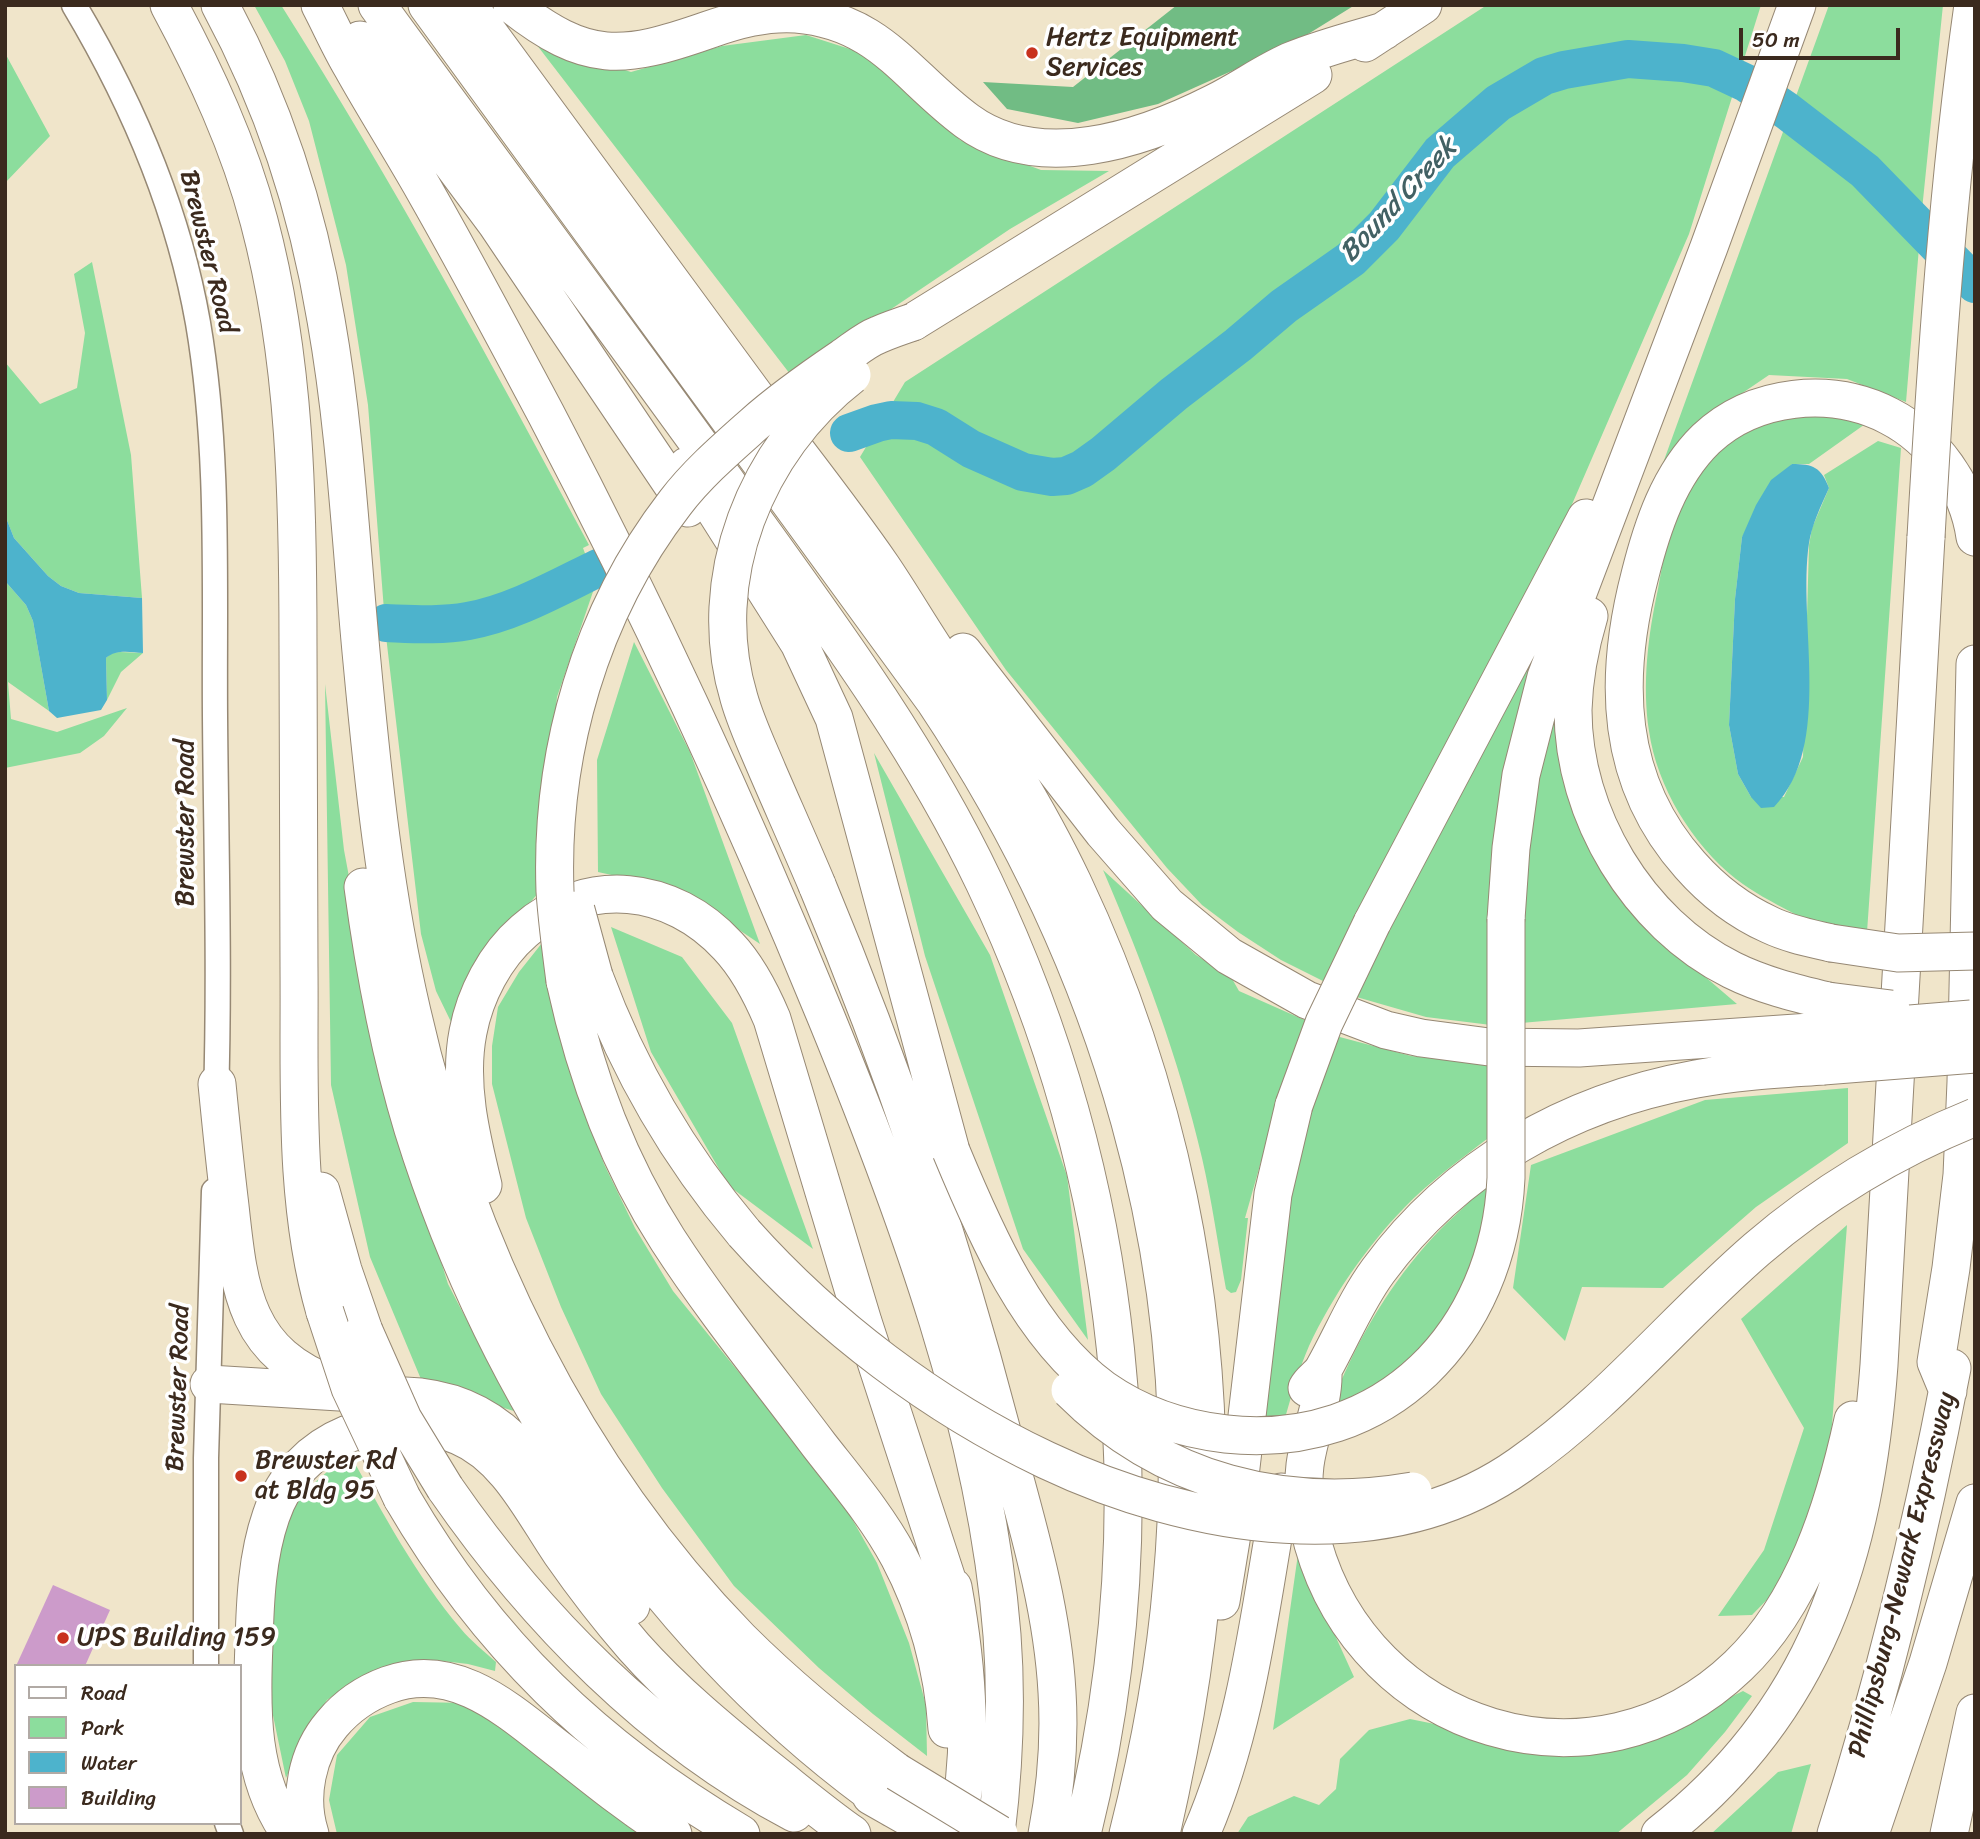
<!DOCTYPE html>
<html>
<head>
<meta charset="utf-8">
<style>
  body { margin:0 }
  #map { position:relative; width:1980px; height:1839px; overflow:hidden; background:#f0e5ca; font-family:Sriracha,sans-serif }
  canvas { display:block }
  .frame { position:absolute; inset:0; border:7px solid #3b2a1e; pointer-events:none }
  .legend { position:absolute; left:14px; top:1664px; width:228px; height:161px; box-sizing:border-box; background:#fff; border:2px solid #b1aaa5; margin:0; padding:9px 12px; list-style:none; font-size:21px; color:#3b2a1e }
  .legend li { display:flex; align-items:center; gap:14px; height:35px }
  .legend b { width:35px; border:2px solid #b1aaa5 }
  .scale { position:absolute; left:1739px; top:28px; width:161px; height:32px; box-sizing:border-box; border:4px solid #3b2a1e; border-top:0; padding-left:9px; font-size:21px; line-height:24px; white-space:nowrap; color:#3b2a1e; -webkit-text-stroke:5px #fff; paint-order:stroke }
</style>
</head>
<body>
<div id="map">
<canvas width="1980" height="1839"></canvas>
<div class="frame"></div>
<ul class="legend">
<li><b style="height:9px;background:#fff"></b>Road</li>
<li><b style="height:19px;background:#8cdd9d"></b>Park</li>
<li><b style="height:19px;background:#4db3cc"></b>Water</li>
<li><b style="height:19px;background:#cc9bca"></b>Building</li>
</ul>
<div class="scale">50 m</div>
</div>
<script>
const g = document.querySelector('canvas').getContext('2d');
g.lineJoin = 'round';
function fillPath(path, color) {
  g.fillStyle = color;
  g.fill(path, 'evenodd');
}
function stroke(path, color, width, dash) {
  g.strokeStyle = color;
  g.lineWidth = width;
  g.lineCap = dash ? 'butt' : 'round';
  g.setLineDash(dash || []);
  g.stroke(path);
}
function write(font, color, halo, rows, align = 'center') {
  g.font = font + ' Sriracha,sans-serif';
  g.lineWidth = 7;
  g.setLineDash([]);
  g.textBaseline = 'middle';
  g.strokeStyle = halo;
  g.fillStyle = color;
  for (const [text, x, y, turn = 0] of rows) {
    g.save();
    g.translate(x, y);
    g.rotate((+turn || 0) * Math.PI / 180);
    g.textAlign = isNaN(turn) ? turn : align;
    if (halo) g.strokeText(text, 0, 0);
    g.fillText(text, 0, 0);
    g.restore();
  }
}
fillPath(new Path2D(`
  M 254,5 L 281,5 C 392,180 491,362 589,545 L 583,548 L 596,583 L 557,697 L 539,892 L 470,975 L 452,1024 L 436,991 L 421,934 L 386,636 L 368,405 L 346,265 L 309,121 L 285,61 Z
  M 1487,5 L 1761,5 L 1689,234 L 1557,539 L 1327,983 L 1281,960 L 1238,932 L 1202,905 L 1167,868 L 1006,670 L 860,457 L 905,382 Z
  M 1829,5 L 1943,5 L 1923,200 L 1906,402 L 1847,379 L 1769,375 L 1713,413 L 1663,463 Z
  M 806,35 L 875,57 L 960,140 L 1041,170 L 1109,171 L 1010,229 L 823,355 L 790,374 L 533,40 L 631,72 L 722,46 Z
  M 5,53 L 50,136 L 5,183 Z
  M 92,262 L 131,455 L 142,598 L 79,593 L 61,586 L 48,576 L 14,538 L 5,515 L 5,362 L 40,404 L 77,388 L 85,333 L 74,274 Z
  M 1806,414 L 1868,422 L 1809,464 L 1792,464 L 1742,537 L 1735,599 L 1729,725 L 1738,774 L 1751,797 L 1784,797 L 1803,757 L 1809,545 L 1812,528 L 1829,488 L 1824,475 L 1878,441 L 1901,448 L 1867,932 C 1851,929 1830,929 1815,924 C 1807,921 1799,916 1791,912 C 1772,902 1753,892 1736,879 C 1692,844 1657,787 1649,731 C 1642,684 1648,635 1658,589 C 1663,561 1668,532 1680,506 C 1697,466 1737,429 1780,417 C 1788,415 1798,415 1806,414 Z
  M 5,581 L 26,605 L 33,621 L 49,711 L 8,682 L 11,719 L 57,732 L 127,708 L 104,736 L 80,753 L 5,768 Z
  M 1561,597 L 1491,1025 L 1426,1017 L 1353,996 Z
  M 634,642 L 690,752 L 760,944 L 680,890 L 598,872 L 597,760 Z
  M 120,652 L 143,653 L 121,672 L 107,700 L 106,658 L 111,653 Z
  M 325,684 L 344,850 L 391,1101 L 448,1284 L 514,1411 L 423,1384 L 370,1257 L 331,1085 Z
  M 1564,692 L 1648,928 L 1737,1004 L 1521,1023 L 1521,906 L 1539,759 Z
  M 874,753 L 990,955 L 1067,1176 L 1088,1340 L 1023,1249 L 925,956 Z
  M 1103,870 L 1196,955 L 1231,977 L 1239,991 L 1309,1022 L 1266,1144 L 1245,1218 L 1248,1218 L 1241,1280 L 1236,1292 L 1231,1293 L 1226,1289 C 1218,1245 1212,1201 1202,1158 C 1179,1059 1143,963 1103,870 Z
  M 611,927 L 682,957 L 732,1023 L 813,1249 L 729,1186 L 651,1052 Z
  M 542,943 L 568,1061 L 604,1164 L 635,1228 L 673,1291 L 823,1476 L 851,1517 L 877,1563 L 909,1643 L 926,1705 L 927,1756 L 873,1714 L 819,1668 L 734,1586 L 662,1488 L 601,1394 L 561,1307 L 526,1218 L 492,1084 L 492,1046 L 498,1007 L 519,972 Z
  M 1336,1036 L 1411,1056 L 1490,1065 L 1491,1136 C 1461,1159 1430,1181 1404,1208 C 1366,1247 1332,1297 1309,1346 C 1299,1369 1292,1394 1285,1418 L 1265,1420 L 1282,1228 L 1289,1179 Z
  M 1848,1088 L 1848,1143 L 1756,1207 L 1663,1288 L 1582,1287 L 1565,1341 L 1513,1288 L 1531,1165 L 1705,1100 Z
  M 1487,1185 C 1482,1246 1463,1301 1421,1347 C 1415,1354 1410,1362 1403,1367 C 1382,1385 1356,1395 1331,1406 C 1354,1346 1384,1293 1426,1245 C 1444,1224 1467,1205 1487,1185 Z
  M 1847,1225 L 1829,1465 L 1799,1567 L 1752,1615 L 1718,1616 L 1764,1550 L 1804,1428 L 1741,1319 Z
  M 349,1453 C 383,1513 416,1576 461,1629 C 471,1641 484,1651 496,1662 L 495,1671 L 468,1664 L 434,1660 L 411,1662 L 355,1681 L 327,1700 L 303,1738 L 286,1778 L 270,1701 L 272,1575 L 291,1503 Z
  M 1298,1554 L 1354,1677 L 1273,1730 Z
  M 1743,1691 L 1752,1696 L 1725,1732 L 1687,1775 L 1616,1834 L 1237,1834 L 1248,1817 L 1294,1796 L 1319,1805 L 1336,1789 L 1340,1759 L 1369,1730 L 1410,1719 L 1459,1729 L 1669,1727 Z
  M 413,1702 L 469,1703 L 648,1834 L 337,1834 L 329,1800 L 337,1755 L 370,1717 Z
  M 1811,1764 L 1791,1834 L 1711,1834 L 1778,1772 Z`), '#8cdd9d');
fillPath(new Path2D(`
  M 1177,5 L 1355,5 L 1292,44 L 1158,104 L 1078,123 L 1007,109 L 983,82 L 1073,87 Z`), '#71bc84');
fillPath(new Path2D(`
  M 1792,464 C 1813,464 1821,467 1829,488 C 1821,506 1812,524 1809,543 C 1797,623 1834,745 1774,807 L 1761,808 L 1751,797 L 1738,774 L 1729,725 L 1735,599 L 1742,537 L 1756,505 L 1771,480 Z
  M 5,515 L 14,538 L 48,576 L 61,586 L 79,593 L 142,598 L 143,653 C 130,652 116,649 106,658 L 107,700 L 101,710 L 57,718 L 49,711 L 33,621 L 26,605 L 5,581 Z`), '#4db3cc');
stroke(new Path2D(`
  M 849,433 L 877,423 L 891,420 L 917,421 L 936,427 L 971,449 L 1023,472 L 1052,477 L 1066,476 L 1082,469 L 1103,454 L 1174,394 L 1238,345 L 1284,306 L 1351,259 L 1384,226 L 1440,153 L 1498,103 L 1544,76 L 1564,70 L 1628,59 L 1683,63 L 1714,68 L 1746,83 L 1787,111 L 1865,171 L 1975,284
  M 386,623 C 413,624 441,626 468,621 C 513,613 557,588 598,568`), '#4db3cc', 38);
fillPath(new Path2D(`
  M 53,1585 L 110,1610 L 85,1666 L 16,1666 Z`), '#cc9bca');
const minor = new Path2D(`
  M 74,5 C 133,104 178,209 198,323 C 220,452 214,585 215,716 C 216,843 220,971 216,1098
  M 206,1666 L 206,1458 L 214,1191
  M 227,1823 L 231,1834`);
const highway = new Path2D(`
  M 169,5 C 206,74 239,145 259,221 C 296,360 298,503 298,646 C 299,753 299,860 299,967 C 300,1081 293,1202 325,1312
  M 220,5 C 273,103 308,211 326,320 C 346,433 351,548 362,662 C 373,780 385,896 412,1012 C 464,1242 573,1468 740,1639 C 789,1688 842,1731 897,1772
  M 320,5 C 331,26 340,47 352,67 C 376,110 403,152 427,195 C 468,267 507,341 546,414 C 649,610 742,812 826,1017 C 905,1210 986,1427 1002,1635 C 1007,1701 1004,1768 996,1834
  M 377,5 C 496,168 617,330 735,494 C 825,619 918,743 984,882 C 1125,1178 1161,1515 1082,1834
  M 427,5 L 934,700 C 1109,962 1201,1265 1172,1581 C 1165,1667 1149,1751 1128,1834
  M 468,5 C 571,146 674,287 778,427 C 813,473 849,519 882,567 C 903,598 922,631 943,662 C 990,734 1036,805 1073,883 C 1168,1084 1215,1307 1206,1530 C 1201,1632 1184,1734 1161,1834
  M 512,5 C 587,64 622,60 708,30 C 737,20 765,12 796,14 C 880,21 906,76 967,121 C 1039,174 1143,139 1214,103 C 1241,90 1266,71 1293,60 C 1322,48 1354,40 1384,31
  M 360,40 L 496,223 L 688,508
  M 1365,43 L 1423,5
  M 913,322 L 1313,75
  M 687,466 L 799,643 L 834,718 L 951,1151
  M 1589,616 C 1580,646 1574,677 1573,710 C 1573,815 1638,923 1732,970 C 1762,985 1795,993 1828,1001
  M 963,652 L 1103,832 L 1167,905 L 1229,956 L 1307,1000 L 1386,1030 L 1421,1038 L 1489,1047 L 1579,1048 L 1825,1031
  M 817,885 C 890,1060 952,1240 1000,1424 C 1023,1511 1052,1601 1057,1692 C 1060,1740 1056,1787 1047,1834
  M 363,887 C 374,969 389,1050 413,1129 C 496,1396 662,1646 892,1808
  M 1506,919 L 1511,848 L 1521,775 L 1546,677 L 1709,247 L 1797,5
  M 1372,923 L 1586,518
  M 1831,943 C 1810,938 1789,934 1770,925 C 1739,911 1712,890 1690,865 C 1615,781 1613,679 1640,575 C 1652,527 1669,475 1706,439 C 1754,394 1831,386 1889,416 C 1934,439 1968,487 1975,537
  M 594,976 C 629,1071 679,1156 744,1233
  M 565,981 C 585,1073 617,1161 668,1240 C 714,1311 768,1377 819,1445 C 847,1481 877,1516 899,1557 C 927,1610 943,1670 947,1729
  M 217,1084 C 221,1125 225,1165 230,1206 C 239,1290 245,1354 335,1386
  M 483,1185 C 471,1136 458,1083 468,1032 C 475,995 495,956 524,931 C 587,875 672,885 728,946 C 748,967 761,993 772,1019 L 863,1322 L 957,1610
  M 321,1191 L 343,1270 L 364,1331
  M 1323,1372 C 1324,1404 1309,1433 1305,1465 C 1302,1490 1306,1519 1313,1544 C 1366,1731 1594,1804 1738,1666 C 1804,1603 1834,1507 1853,1420
  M 209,1384 L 421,1397 C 463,1402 496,1420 524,1452 L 631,1606
  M 1307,1388 C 1311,1380 1320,1376 1324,1368 C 1342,1336 1356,1301 1378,1271 C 1455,1166 1569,1102 1696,1079 C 1738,1071 1781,1069 1823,1066
  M 1948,1391 L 1936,1362 L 1951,1268 L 1962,1175 L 1966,1082 L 1975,664
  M 445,1488 C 535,1618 652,1738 794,1813
  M 402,1498 C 487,1644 596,1748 741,1834
  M 953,1587 C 968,1670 974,1751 956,1834
  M 1221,1601 L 1236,1510 L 1273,1194 L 1294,1105
  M 871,1796 L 938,1834
  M 290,1834 C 250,1778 251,1710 254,1644 C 255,1602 257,1556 271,1516 C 297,1437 385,1404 459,1436 C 507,1456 533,1512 561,1553 C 584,1586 608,1617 634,1647 C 674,1692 720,1730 767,1768 C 795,1790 822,1813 852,1834
  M 310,1834 C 298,1797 307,1753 332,1724 C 347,1706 366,1693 388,1685 C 459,1659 514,1716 566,1755 C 601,1783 635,1810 673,1834
  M 1201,1834 C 1248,1726 1260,1607 1281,1492
  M 1660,1834 C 1817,1712 1865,1555 1879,1365 L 1926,537
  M 1836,1834 C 1885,1681 1922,1525 1952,1368
  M 1870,1834 L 1928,1663 L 1975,1503
  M 1949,1834 L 1975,1713`);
stroke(minor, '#968874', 27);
stroke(highway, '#968874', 39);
stroke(minor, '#fff', 24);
stroke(highway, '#fff', 37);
const highwayBridge = new Path2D(`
  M 1926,537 C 1936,359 1948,182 1973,5
  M 817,885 C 801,847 784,809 768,772 C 758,748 746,723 739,698 C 703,579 756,449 852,375
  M 576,910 L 594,976
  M 1831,943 L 1898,953 L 1975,951
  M 565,981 C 561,951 557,921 555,891 C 550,753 590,613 675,503 C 697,474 726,449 753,425 C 781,400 811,379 842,358 C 854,350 865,340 878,335 C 889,330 901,326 913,322
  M 1828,1001 L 1891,1009
  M 1825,1031 L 1971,1019
  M 1823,1066 L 1975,1054
  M 1294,1105 L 1324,1023 L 1372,923
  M 951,1151 C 985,1233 1029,1335 1103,1389 C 1140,1415 1182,1429 1226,1434 C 1386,1451 1499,1333 1506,1178 L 1506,919
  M 744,1233 C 827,1326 934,1407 1046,1460 C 1189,1528 1383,1562 1520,1465 C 1608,1404 1676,1319 1757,1249 C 1821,1194 1896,1149 1975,1117
  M 325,1312 L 350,1388 L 402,1498
  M 364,1331 L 403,1419 L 445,1488
  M 1070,1390 C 1163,1483 1285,1513 1413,1491
  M 897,1772 L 999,1834`);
stroke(highwayBridge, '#968874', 39, []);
stroke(highwayBridge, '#fff', 37);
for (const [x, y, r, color] of [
  [1032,53,7,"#c8321e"],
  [241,1476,7,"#c8321e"],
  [63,1638,7,"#c8321e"]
]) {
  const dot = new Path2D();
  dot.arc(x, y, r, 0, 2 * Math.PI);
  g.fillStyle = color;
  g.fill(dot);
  stroke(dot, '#fff', 2.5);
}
write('26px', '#3b2a1e', '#fff', [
  ["Hertz Equipment",1046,38],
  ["Services",1046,68],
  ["Brewster Rd",255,1461],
  ["at Bldg 95",255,1491],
  ["UPS Building 159",77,1638]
], 'left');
write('26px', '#3b2a1e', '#fff', [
  ["Brewster Road",207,252,76],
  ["Brewster Road",186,823,-90],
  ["Brewster Road",179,1388,-88],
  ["Phillipsburg-Newark Expressway",1903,1575,-76]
]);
write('italic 28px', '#426164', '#fff', [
  ["Bound Creek",1399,201,-47]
]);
</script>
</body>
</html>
